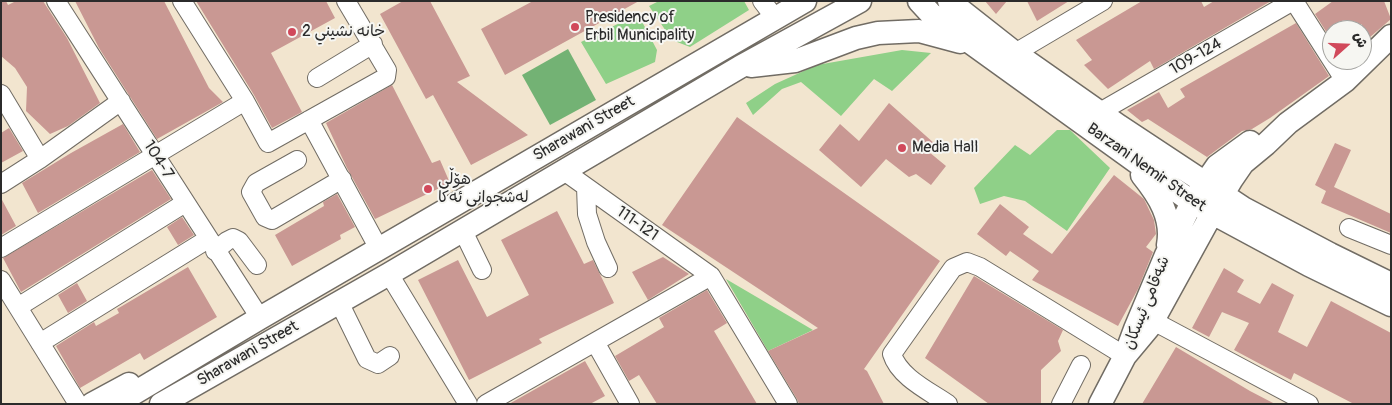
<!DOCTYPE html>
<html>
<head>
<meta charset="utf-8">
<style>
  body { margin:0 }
  #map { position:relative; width:1392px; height:405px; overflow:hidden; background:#f2e5cf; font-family:Pangolin,"Playpen Sans Arabic",sans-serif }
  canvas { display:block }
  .frame { position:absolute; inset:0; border:2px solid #2b2b2b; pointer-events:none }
  .north { position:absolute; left:1322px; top:20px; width:50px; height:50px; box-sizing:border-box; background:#f6f6f2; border:1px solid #a5a5a2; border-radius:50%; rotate:70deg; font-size:14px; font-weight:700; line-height:20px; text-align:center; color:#2b2b2b }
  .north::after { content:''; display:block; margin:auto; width:18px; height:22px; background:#d1495b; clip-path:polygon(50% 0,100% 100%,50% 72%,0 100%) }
</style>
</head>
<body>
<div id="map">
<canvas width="1392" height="405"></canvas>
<div class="frame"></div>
<div class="north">ش</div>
</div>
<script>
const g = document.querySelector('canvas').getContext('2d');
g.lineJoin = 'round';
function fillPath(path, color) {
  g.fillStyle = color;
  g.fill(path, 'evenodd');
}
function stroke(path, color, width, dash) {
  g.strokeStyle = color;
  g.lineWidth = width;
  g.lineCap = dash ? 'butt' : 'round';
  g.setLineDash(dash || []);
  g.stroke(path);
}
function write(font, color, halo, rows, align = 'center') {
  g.font = font + ' Pangolin,"Playpen Sans Arabic",sans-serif';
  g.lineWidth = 4;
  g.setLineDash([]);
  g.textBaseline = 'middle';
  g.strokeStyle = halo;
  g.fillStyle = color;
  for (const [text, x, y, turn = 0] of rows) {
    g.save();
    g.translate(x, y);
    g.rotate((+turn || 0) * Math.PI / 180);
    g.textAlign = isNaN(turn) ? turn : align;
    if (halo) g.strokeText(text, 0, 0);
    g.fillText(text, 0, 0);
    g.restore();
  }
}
fillPath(new Path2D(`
  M 659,1 L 744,1 L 749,10 L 690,47 L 672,40 L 649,6 Z
  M 638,14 L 657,50 L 655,62 L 606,84 L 581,42 Z
  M 902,50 L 931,53 L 892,91 L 874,79 L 841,116 L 801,82 L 782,89 L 753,115 L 746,103 L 775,84 L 817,65 Z
  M 1057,130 L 1070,130 L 1110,168 L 1067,231 L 1025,201 L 1004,196 L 980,204 L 974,188 L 1015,145 L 1030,155 Z
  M 726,279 L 813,330 L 768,351 Z`), '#8fd088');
fillPath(new Path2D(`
  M 568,49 L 596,100 L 550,125 L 522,75 Z`), '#73b274');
fillPath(new Path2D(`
  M 1,1 L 6,1 L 8,5 L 16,1 L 43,1 L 67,38 L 100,103 L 68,126 L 50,134 L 26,111 L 27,87 L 15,68 L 1,56 Z
  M 75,1 L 164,1 L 209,88 L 223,102 L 157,139 L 99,48 Z
  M 196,1 L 326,1 L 335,18 L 271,53 L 302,112 L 272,128 L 254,95 Z
  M 403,1 L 430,1 L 470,76 L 457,82 L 528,135 L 471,165 L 433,95 L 426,99 L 380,14 Z
  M 533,1 L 639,1 L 505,75 L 481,29 Z
  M 985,1 L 1007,1 L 996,14 Z
  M 1027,1 L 1069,1 L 1037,21 Z
  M 1142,1 L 1201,1 L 1204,7 L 1214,1 L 1271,1 L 1154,69 L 1150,61 L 1108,89 L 1084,65 L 1092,60 L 1076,40 Z
  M 1333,1 L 1384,1 L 1391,19 L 1362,44 L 1362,24 L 1353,30 L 1332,30 L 1332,41 L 1315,14 Z
  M 1296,23 L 1329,76 L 1270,118 L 1252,129 L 1242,131 L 1207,157 L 1148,119 L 1142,122 L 1127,110 L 1159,92 L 1168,108 L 1185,97 L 1180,89 Z
  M 392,85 L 432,163 L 440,160 L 450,183 L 375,219 L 347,168 L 326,123 Z
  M 889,103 L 935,144 L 929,152 L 946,166 L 931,185 L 916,174 L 909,177 L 886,159 L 861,187 L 819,150 L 840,124 L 859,141 Z
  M 737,117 L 940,261 L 864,369 L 867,371 L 884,404 L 799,404 L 797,399 L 768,351 L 818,328 L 662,225 Z
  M 123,124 L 140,152 L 38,213 L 22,183 L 71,153 Z
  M 9,128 L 23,151 L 1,163 L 1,133 Z
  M 1335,143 L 1351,150 L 1334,187 L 1391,214 L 1391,233 L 1321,203 L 1326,191 L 1315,185 Z
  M 152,170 L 171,199 L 21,292 L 3,258 Z
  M 1114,175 L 1144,199 L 1154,220 L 1156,234 L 1146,247 L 1153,252 L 1138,289 L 1118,326 L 1032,280 L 1039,271 L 1010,251 L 1006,256 L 977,234 L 1000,204 L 1029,227 L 1023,234 L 1052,254 Z
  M 337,194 L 355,227 L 340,235 L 341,239 L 292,266 L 275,235 L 324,206 L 323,202 Z
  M 1,198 L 16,226 L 1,235 Z
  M 557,211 L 584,264 L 593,260 L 614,303 L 539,339 L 542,343 L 469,380 L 418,280 L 458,260 L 487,317 L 529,295 L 501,240 Z
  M 182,217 L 194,235 L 178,245 L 167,227 Z
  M 663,257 L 689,274 L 648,300 L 632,272 Z
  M 188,267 L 217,317 L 144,360 L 140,353 L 80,388 L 56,346 L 94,322 L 96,326 L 119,313 L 117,309 Z
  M 1224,268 L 1244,280 L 1237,292 L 1260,304 L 1272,283 L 1294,295 L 1278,332 L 1307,347 L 1331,301 L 1391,333 L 1391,404 L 1354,404 L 1294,373 L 1291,380 L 1262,365 L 1234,350 L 1249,323 L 1222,312 L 1209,337 L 1192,328 Z
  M 974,276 L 1063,330 L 1058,341 L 1061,351 L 1041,370 L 1041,404 L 989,404 L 925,358 Z
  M 77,283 L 87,301 L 68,313 L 58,295 Z
  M 707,290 L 727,323 L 714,331 L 757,404 L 657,404 L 639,375 L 629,381 L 615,356 L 664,327 L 659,318 Z
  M 1176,347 L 1250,391 L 1275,404 L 1142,404 Z
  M 585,361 L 605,396 L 590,404 L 509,404 Z`), '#c99893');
const minor = new Path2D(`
  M 56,1 L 260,318
  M 182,1 L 245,101 L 268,143 L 386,77 L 387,70 L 346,1
  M 762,1 L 775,18
  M 1294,1 L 1345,81
  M 1015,53 L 1103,1
  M 317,78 L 373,44
  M 1,94 L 40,159
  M 1100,112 L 1293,1
  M 309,120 L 379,249
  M 297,160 L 256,183 L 251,192 L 265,217 L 272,220 L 342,179
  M 564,171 L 711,276 L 788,404
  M 1,184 L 40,159 L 121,101
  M 586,187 L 587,214 L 596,242 L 608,268
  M 1349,228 L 1391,245
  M 463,231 L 482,270
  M 1,248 L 245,101
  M 215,251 L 227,241 L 233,238 L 239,241 L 257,265
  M 389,274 L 468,404
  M 1,280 L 78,404
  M 339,302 L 367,359 L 378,364 L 390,356
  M 18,307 L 185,203
  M 1157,323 L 1309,404
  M 595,342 L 630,404
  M 40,343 L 208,239
  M 486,404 L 711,276
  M 948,404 C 929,391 899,377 892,354 L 953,268 L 967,262 L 980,267 L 1125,356
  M 1061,404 L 1081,365`);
const major = new Path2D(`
  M 919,1 L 931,14 L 1192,202 L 1309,265 L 1391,305
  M 949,1 L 1015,53 L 1119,126 L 1243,208 L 1330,254 L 1391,284
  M 751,66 L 795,61 L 856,38 L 878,33 L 919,31 L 960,42
  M 1142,175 C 1159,196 1173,218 1168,245
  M 1125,356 L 1150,326 L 1216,206 L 1232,179 L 1243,163 L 1266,144 L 1288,123 L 1345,81 L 1391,36
  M 92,404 L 129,384
  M 116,404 L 260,318 L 805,1
  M 161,404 L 389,274 L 740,67 L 860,1
  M 1100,404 L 1125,356 L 1135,329 L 1166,255 L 1192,202 L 1217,166 L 1250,142`);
stroke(minor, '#716c64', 20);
stroke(major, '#716c64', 25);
stroke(minor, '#fff', 18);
stroke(major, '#fff', 22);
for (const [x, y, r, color] of [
  [575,27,5,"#d1495b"],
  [292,32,5,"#d1495b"],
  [902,148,5,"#d1495b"],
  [428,189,5,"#d1495b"]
]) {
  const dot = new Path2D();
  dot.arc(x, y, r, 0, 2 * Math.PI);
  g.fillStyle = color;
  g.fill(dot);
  stroke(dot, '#f6f6f2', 2);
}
write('16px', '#2b2b2b', '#f6f6f2', [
  ["Presidency of",585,18],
  ["Erbil Municipality",585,36],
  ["خانه نشيني 2",302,32],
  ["Media Hall",912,148],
  ["هۆڵی",438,180],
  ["لەشجوانی ئەکا",438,198]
], 'left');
write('16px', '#2b2b2b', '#f6f6f2', [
  ["109-124",1196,57,-30],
  ["Sharawani Street",584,129,-30],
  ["104-7",158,160,58],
  ["Barzani Nemir Street",1146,168,35],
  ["111-121",637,224,35],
  ["شەقامی ئیسکان",1147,303,-68],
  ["Sharawani Street",248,354,-30]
]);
</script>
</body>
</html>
